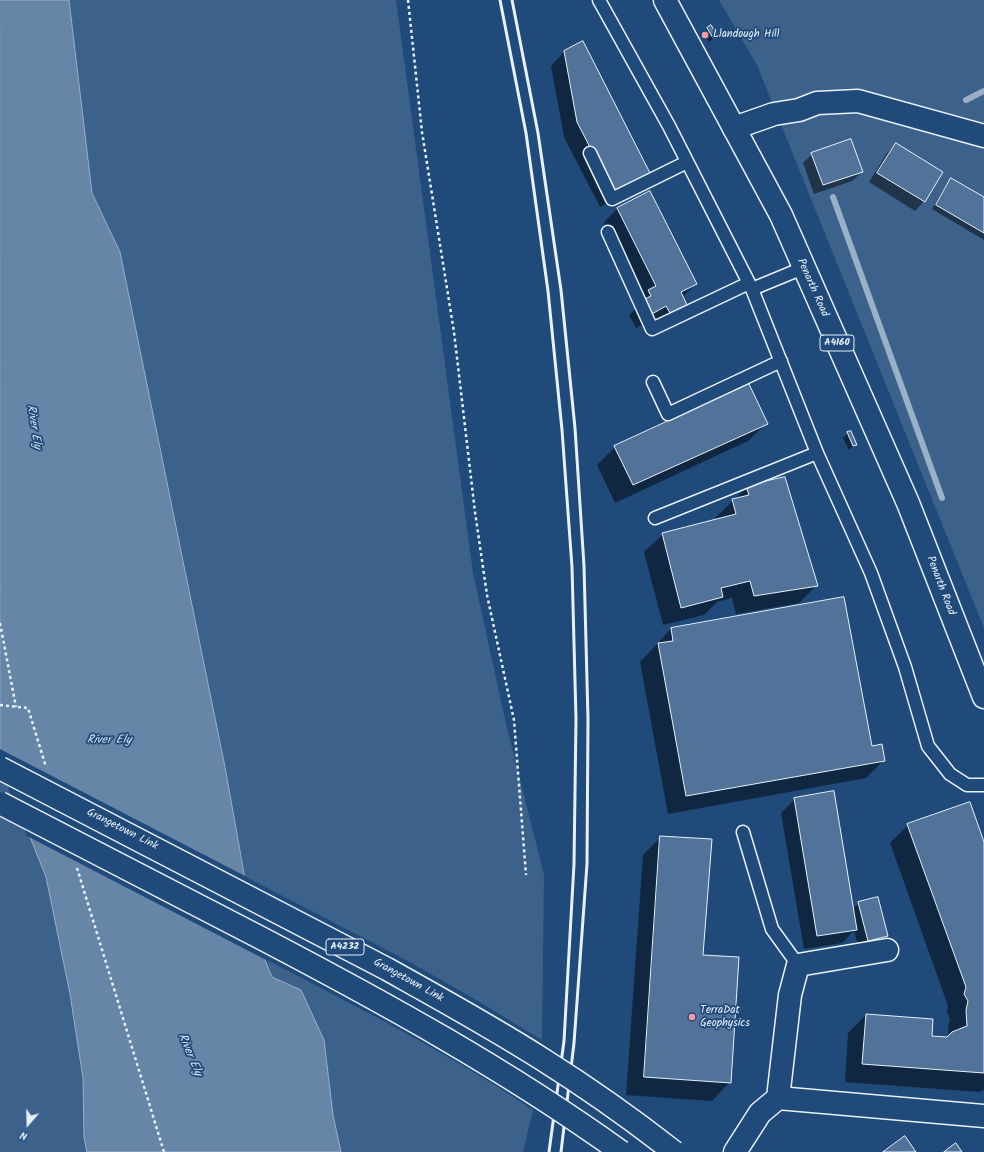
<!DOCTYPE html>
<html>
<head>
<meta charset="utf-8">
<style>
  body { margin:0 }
  #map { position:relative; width:984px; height:1152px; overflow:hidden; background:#1f4a7a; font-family:Kalam,sans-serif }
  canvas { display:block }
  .north { position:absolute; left:8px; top:1104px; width:40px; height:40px; -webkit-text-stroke:3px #1f4a7a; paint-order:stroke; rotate:200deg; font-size:11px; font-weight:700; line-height:16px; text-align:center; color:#e8f1f8 }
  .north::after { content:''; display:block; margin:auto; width:14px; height:18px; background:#e8f1f8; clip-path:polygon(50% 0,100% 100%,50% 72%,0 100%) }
</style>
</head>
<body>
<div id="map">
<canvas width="984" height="1152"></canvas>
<div class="north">N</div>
</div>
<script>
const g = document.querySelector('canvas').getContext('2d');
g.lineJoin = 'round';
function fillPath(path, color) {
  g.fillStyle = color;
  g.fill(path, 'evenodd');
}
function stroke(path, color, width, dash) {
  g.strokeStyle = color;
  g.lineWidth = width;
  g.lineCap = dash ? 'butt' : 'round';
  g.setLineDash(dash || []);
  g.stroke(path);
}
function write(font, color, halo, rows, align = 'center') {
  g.font = font + ' Kalam,sans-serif';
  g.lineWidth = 3.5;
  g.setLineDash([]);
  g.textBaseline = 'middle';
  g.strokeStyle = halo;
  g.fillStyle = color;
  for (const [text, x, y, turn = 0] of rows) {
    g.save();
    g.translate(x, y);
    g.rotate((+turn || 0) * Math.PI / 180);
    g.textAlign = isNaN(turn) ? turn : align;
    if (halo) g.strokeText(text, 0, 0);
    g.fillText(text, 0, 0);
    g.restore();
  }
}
fillPath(new Path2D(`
  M 69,0 L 396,0 L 473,573 L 506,724 L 544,875 L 542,1040 L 473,998 L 406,960 L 246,877 L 120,252 L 92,193 Z
  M 719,0 L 984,0 L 984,628 L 757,65 Z
  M 0,756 L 42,850 L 90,1055 L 97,1152 L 0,1152 Z
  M 267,960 C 357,1007 449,1053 533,1110 L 523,1152 L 341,1152 L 301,990 L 272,977 Z`), '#3c628c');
const water = new Path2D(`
  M 0,0 L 69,0 L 92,193 L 120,252 L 225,767 L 255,934 L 272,977 L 301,990 L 324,1040 L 333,1115 L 341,1152 L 87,1152 L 84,1137 L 83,1078 L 70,994 L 46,877 L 0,762 Z`);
fillPath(water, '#6685a7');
stroke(water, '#9ab0c7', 1);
fillPath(new Path2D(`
  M 0,749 L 247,877 L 257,933 L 268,961 L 27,836 L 0,767 Z`), '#1f4a7a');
fillPath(new Path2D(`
  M 708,28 L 717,36 L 709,42 L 703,33 Z
  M 564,52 L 636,189 L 600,207 L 564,137 L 551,66 Z
  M 896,144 L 942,173 L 924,201 L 915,211 L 869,182 L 887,153 Z
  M 812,154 L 862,172 L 852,181 L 814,194 L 803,163 Z
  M 952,179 L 984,198 L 984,240 L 932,209 L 947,184 Z
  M 618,208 L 696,284 L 682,297 L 686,304 L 672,318 L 656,326 L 652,319 L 636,328 L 629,315 L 636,308 L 642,298 L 604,222 Z
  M 767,423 L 748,441 L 615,503 L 597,465 L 615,447 Z
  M 848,433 L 856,444 L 849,450 L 843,438 Z
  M 747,487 L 817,585 L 799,603 L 736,614 L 732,598 L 717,602 L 704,615 L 663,625 L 644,552 L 663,534 L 715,520 L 715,518 Z
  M 844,598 L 871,747 L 884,760 L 866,778 L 668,814 L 640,662 L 671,629 Z
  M 795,799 L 853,909 L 859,903 L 887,935 L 878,945 L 859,949 L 854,931 L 842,943 L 804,949 L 781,813 Z
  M 908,825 L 984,845 L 984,1090 L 979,1092 L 845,1082 L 848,1033 L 866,1015 L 931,1037 L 947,1038 L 949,1036 L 948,1028 L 950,1020 L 947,1012 L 948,1006 L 890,843 Z
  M 661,837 L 702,956 L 730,1082 L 712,1101 L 626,1095 L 643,855 Z`), '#0007');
stroke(new Path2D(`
  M 966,100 L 984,91
  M 833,197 L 942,498`), '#9ab0c7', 6);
const building = new Path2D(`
  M 711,25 L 718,36 L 713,38 L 707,28 Z
  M 583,41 L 651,175 L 614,194 L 577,122 L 564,51 Z
  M 851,139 L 863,172 L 823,185 L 811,153 Z
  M 896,143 L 943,172 L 925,202 L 877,173 Z
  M 951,178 L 984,197 L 984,233 L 936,205 Z
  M 650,191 L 697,284 L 681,292 L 687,305 L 670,313 L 666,306 L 650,315 L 643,300 L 651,296 L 648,290 L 656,286 L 617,208 Z
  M 749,384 L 768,424 L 633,485 L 614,446 Z
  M 851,431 L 857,445 L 853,446 L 847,432 Z
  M 785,477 L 818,586 L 754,596 L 750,581 L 721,588 L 723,597 L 681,608 L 662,533 L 736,514 L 732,499 L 749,495 L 746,486 Z
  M 844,597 L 872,746 L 882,744 L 885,761 L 686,796 L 658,643 L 673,641 L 671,628 Z
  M 834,791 L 857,930 L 817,936 L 794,798 Z
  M 970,802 L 984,842 L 984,1073 L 862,1064 L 866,1014 L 933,1019 L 932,1036 L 947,1037 L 952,1032 L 967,1026 L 966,1010 L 968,1001 L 964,994 L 966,987 L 907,824 Z
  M 660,836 L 712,839 L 703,955 L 739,957 L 731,1083 L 644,1077 Z
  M 878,897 L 888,936 L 868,941 L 858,902 Z
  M 905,1136 L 916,1152 L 883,1152 Z
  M 956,1143 L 962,1152 L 944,1152 Z`);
fillPath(building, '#517399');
stroke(building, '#e8f1f8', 1);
const lane = new Path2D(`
  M 599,0 L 669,126 L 752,289
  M 590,153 L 612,199 L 687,162
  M 608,232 L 652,329 L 749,283
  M 803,268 L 752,289 L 817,453 L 871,573 L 905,667 L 928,746 L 950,774 L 967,785 L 984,785
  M 653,382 L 668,414 L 781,361
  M 655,518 L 817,453
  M 743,832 L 772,929 L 798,965`);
const street = new Path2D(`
  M 734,128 L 774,114 L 799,110 L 817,103 L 858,101 L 984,136
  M 778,1098 L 790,995 L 798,965 L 887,950
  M 735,1152 L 760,1113 L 778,1098 L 984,1116`);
const primary = new Path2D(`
  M 665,0 L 781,215 L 908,503 L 984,697`);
stroke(lane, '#e8f1f8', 15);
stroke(street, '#e8f1f8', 25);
stroke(primary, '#e8f1f8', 25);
stroke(new Path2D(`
  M 408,0 L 422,132 L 454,332 L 475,512 L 487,595 L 514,720 L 526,875
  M 0,623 L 16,707
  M 0,705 L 28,708 L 46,767
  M 77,868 L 164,1152`), '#e8f1f8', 2.5, [3, 3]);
stroke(lane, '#1f4a7a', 12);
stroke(street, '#1f4a7a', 22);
stroke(primary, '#1f4a7a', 22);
stroke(new Path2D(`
  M 500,0 L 526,133 L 548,291 L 562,430 L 572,567 L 576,719 L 574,864 L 564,1041 L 549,1152
  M 512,0 L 538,133 L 561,290 L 575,428 L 584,566 L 588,719 L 587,864 L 574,1043 L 561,1152`), '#e8f1f8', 3);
const primaryBridge = new Path2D(`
  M 0,768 L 387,969 C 439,998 492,1027 542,1059 C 588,1088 632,1119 674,1152
  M 0,803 C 87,848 174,893 261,938 C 385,1003 507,1070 621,1152`);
stroke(primaryBridge, '#e8f1f8', 25, []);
stroke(primaryBridge, '#1f4a7a', 22);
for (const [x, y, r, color] of [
  [705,35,4,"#ff9aa2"],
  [692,1017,4,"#ff9aa2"]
]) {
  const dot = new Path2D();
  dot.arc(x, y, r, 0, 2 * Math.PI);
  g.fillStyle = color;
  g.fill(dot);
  stroke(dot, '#1f4a7a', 1.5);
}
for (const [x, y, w] of [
  [837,343,34],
  [345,947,38]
]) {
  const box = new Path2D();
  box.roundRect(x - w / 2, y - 8, w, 16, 3);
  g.fillStyle = '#1f4a7a';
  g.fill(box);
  stroke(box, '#e8f1f8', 1);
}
write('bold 10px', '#e8f1f8', null, [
  ["A4160",837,343],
  ["A4232",345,947]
]);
write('11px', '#e8f1f8', '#1f4a7a', [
  ["Llandough Hill",713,35],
  ["TerraDat",700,1011],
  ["Geophysics",700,1024]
], 'left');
write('11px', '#e8f1f8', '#1f4a7a', [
  ["Penarth Road",812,288,66],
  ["Penarth Road",940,586,69],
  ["Grangetown Link",122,830,27],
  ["Grangetown Link",408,981,29]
]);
write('italic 12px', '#d4e1ec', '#1f4a7a', [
  ["River Ely",33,427,81],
  ["River Ely",109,741],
  ["River Ely",189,1055,67]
]);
</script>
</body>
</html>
